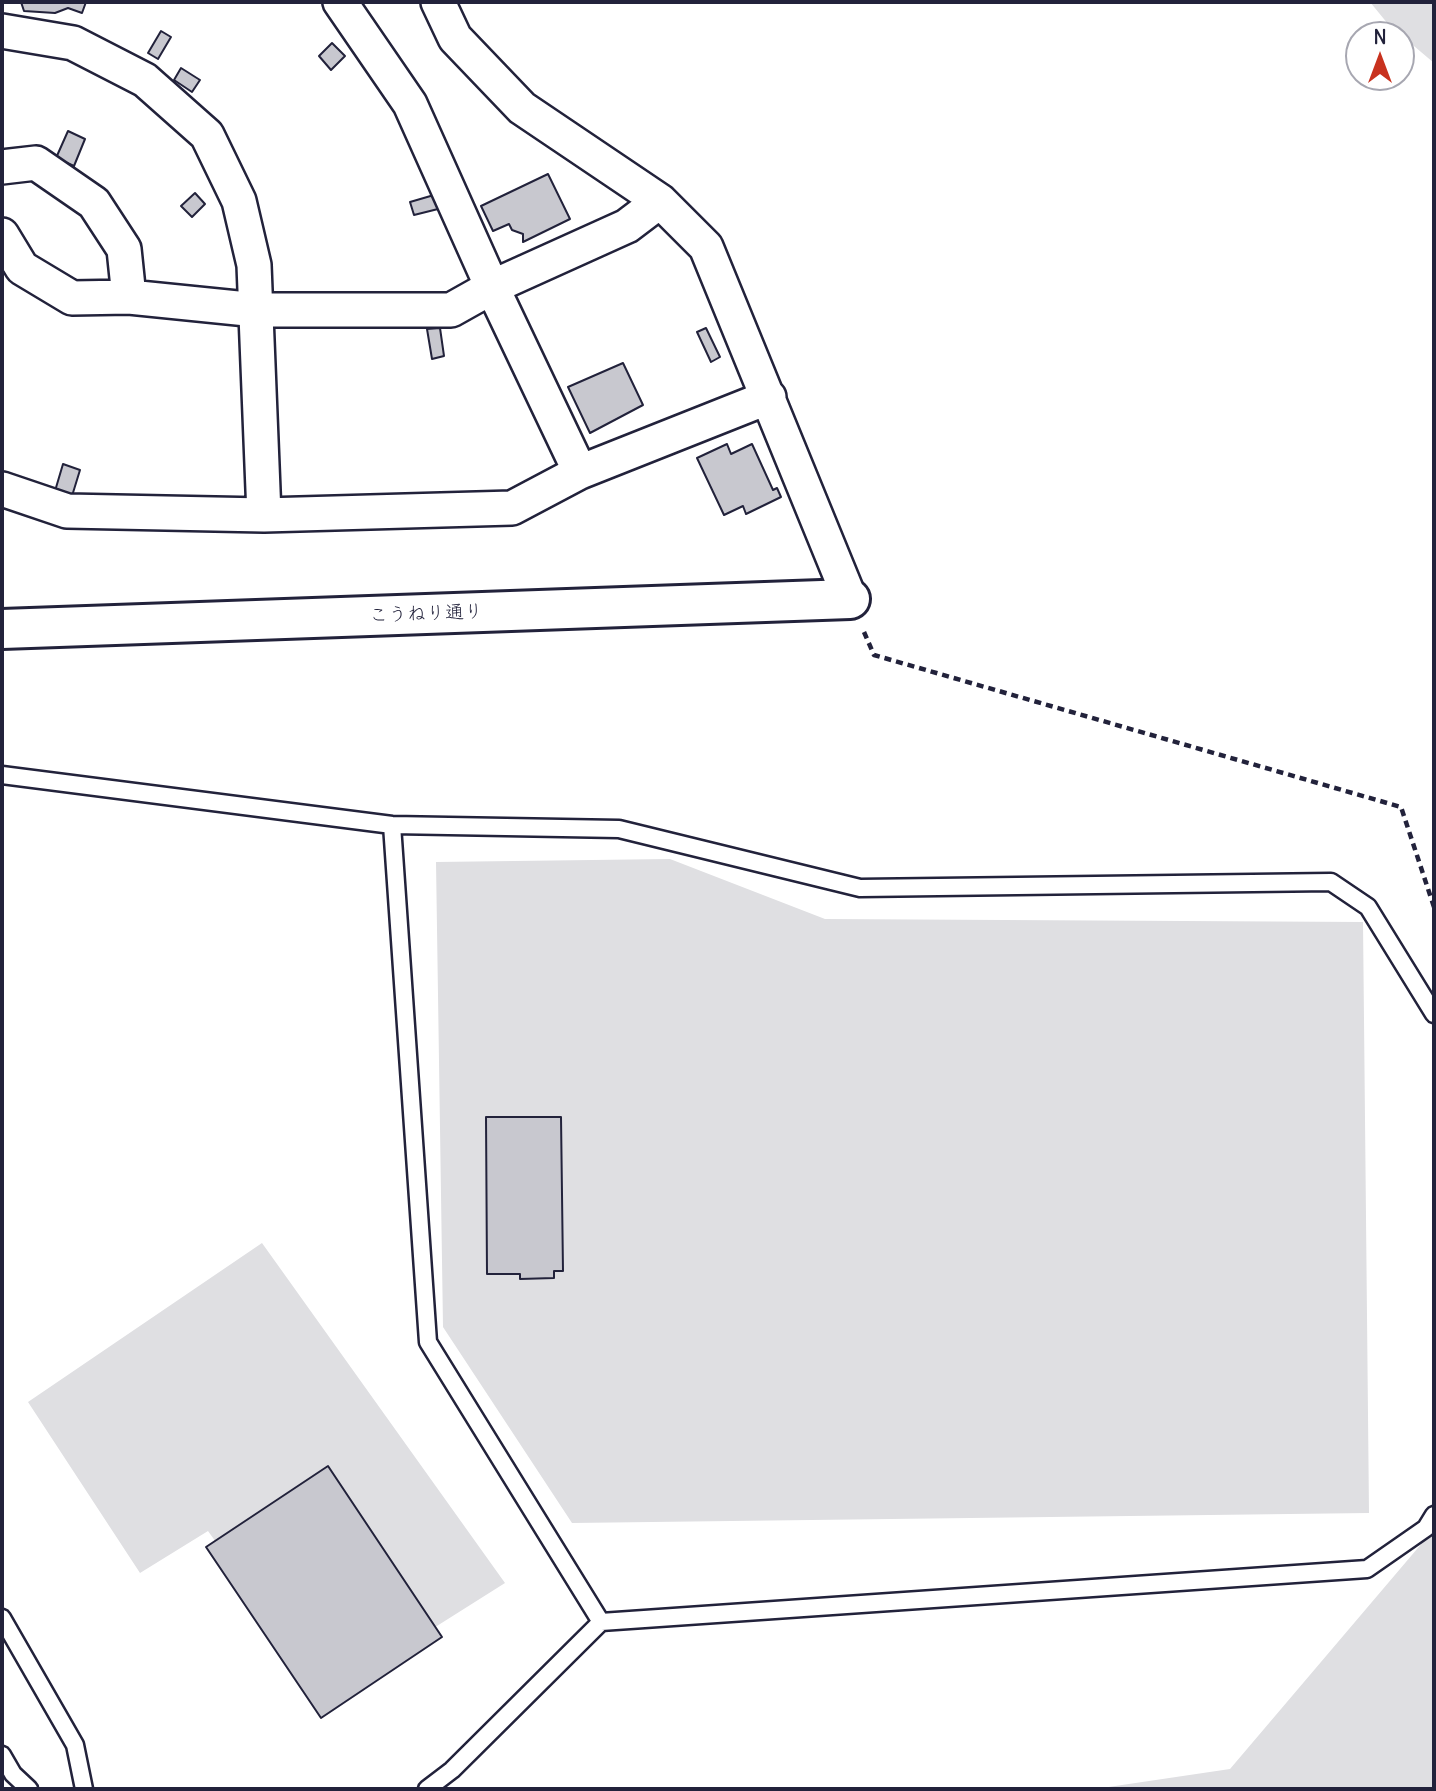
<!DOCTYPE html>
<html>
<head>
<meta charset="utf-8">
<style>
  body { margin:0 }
  #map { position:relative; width:1436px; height:1791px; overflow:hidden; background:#fff; font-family:Delius,sans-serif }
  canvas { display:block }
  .frame { position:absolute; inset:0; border:4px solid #22223b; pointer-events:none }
  .north { position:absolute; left:1345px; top:21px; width:70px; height:70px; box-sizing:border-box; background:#fff; border:2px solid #a7a7b1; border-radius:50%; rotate:0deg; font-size:19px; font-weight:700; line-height:28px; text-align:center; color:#22223b }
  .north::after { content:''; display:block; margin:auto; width:24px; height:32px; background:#c8321e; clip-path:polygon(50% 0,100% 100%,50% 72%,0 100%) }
</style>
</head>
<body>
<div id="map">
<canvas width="1436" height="1791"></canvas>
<div class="frame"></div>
<div class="north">N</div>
</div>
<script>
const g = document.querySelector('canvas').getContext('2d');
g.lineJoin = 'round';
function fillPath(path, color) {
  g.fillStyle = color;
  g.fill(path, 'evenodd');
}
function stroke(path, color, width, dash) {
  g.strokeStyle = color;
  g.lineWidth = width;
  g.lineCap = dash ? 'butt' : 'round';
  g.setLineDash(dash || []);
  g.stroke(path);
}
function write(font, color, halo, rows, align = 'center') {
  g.font = font + ' Delius,"Klee One",sans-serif';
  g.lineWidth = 6;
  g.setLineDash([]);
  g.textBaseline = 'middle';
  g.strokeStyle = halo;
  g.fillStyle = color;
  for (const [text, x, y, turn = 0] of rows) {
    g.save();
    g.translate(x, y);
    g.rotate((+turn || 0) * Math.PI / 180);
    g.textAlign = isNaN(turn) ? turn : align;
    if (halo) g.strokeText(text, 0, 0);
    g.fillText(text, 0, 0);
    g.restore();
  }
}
fillPath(new Path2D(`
  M 1370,2 L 1434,2 L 1434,63 L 1388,24 Z
  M 670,859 L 825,919 L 1363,922 L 1369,1513 L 572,1523 L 443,1327 L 436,862 Z
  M 262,1243 L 505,1583 L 326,1696 L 208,1531 L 140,1573 L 28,1402 Z
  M 1434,1529 L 1434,1789 L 1095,1789 L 1230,1769 Z`), '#dfdfe2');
const building = new Path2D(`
  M 21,2 L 86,2 L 82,13 L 68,8 L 55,13 L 24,11 Z
  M 161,31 L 171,37 L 158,59 L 148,53 Z
  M 332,43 L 345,56 L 331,70 L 319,56 Z
  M 181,68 L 200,80 L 192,92 L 174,80 Z
  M 68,131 L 85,139 L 74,166 L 56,158 Z
  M 548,174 L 570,219 L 523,242 L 523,234 L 512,230 L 509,224 L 493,231 L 481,206 Z
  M 195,193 L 205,204 L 192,217 L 181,206 Z
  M 434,195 L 438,209 L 414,215 L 410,202 Z
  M 440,328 L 444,356 L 432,359 L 427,329 Z
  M 706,328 L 720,357 L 711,362 L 697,332 Z
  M 623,363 L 643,405 L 590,433 L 568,387 Z
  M 727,444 L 731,454 L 752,444 L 773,490 L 777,488 L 781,497 L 746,514 L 743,506 L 724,515 L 697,458 Z
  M 63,464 L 80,470 L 72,496 L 55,491 Z
  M 486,1117 L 561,1117 L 563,1271 L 554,1271 L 554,1278 L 520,1279 L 520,1274 L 487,1274 Z
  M 328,1466 L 442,1637 L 321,1718 L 206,1547 Z`);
fillPath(building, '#c8c8cf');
stroke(building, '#22223b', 2);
const service = new Path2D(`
  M 2,775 L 392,825 L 619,829 L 860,888 L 1331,882 L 1368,907 L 1434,1014
  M 392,825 L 428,1342 L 601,1622 L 1367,1569 L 1426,1528 L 1434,1515
  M 2,1618 L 75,1745 L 84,1789
  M 2,1755 L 13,1774 L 29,1789
  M 427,1789 L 452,1770 L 601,1622`);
const minor = new Path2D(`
  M 340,2 L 410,104 L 492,287 L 580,472
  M 438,2 L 455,38 L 522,108 L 660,201 L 706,247 L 850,599
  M 2,31 L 73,43 L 145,80 L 207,135 L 239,201 L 254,265 L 264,515
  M 2,167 L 36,163 L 94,203 L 124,249 L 129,297
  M 2,235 L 22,268 L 72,298 L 129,297 L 257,310 L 451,310 L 492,287 L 627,226 L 660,201
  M 2,489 L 67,511 L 264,515 L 512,508 L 580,472 L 769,397`);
const tertiary = new Path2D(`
  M 2,629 L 850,599`);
stroke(service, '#22223b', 21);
stroke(minor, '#22223b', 38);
stroke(tertiary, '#22223b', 44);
stroke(new Path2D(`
  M 864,632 L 874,655 L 1401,807 L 1434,907`), '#22223b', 4.5, [7, 5]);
stroke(service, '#fff', 16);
stroke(minor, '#fff', 33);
stroke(tertiary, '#fff', 38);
write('19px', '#22223b', '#fff', [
  ["こうねり通り",426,614,-2]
]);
</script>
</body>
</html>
